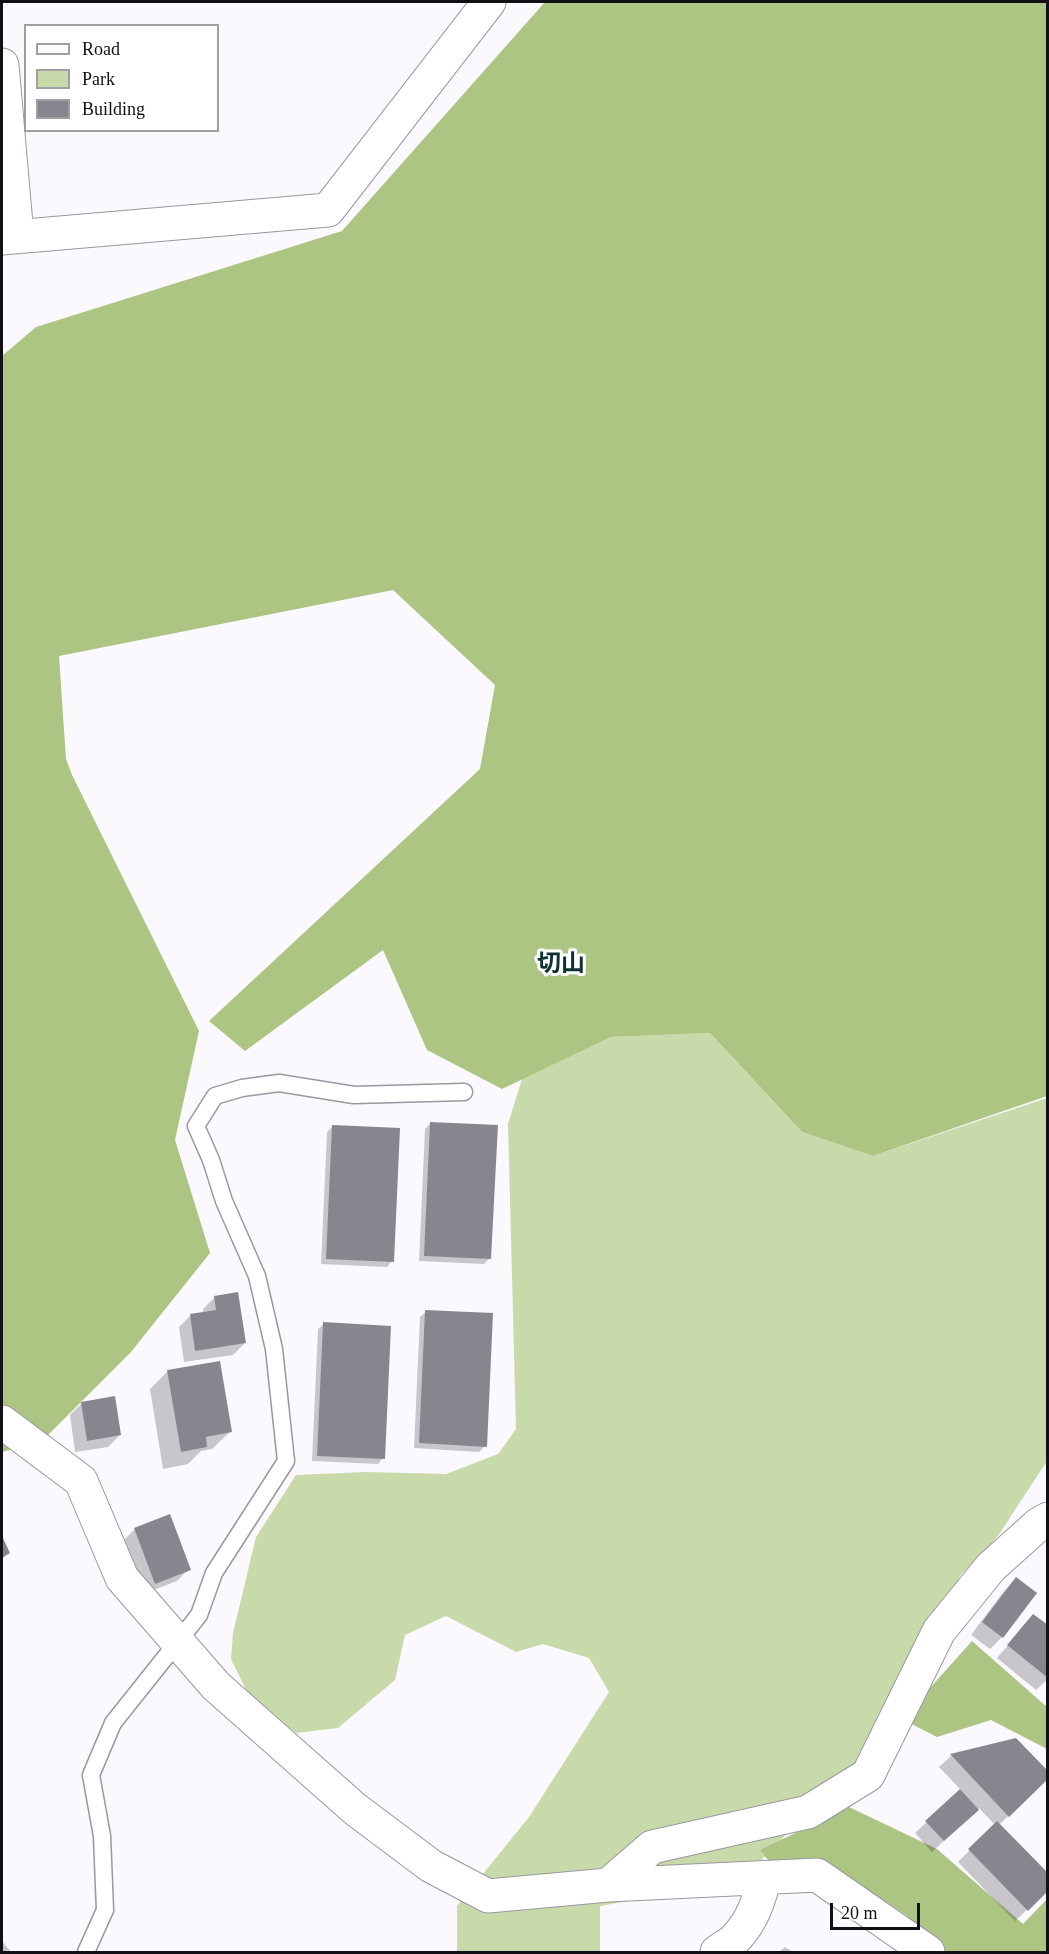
<!DOCTYPE html>
<html>
<head>
<meta charset="utf-8">
<style>
  body { margin:0 }
  #map { position:relative; width:1049px; height:1954px; overflow:hidden; background:#fbf8fe; font-family:Georgia,serif }
  canvas { display:block }
  .frame { position:absolute; inset:0; border:3px solid #121014; pointer-events:none }
  .legend { position:absolute; left:24px; top:24px; width:195px; height:108px; box-sizing:border-box; background:#fff; border:2px solid #a09fa1; margin:0; padding:8px 10px; list-style:none; font-size:18px; color:#121014 }
  .legend li { display:flex; align-items:center; gap:12px; height:30px }
  .legend b { width:30px; border:2px solid #a09fa1 }
  .scale { position:absolute; left:830px; top:1903px; width:90px; height:27px; box-sizing:border-box; border:3px solid #121014; border-top:0; padding-left:8px; font-size:18px; line-height:21px; white-space:nowrap; color:#121014; -webkit-text-stroke:4px #fff; paint-order:stroke }
</style>
</head>
<body>
<div id="map">
<canvas width="1049" height="1954"></canvas>
<div class="frame"></div>
<ul class="legend">
<li><b style="height:8px;background:#fff"></b>Road</li>
<li><b style="height:16px;background:#c8daaa"></b>Park</li>
<li><b style="height:16px;background:#89858f"></b>Building</li>
</ul>
<div class="scale">20 m</div>
</div>
<script>
const g = document.querySelector('canvas').getContext('2d');
g.lineJoin = 'round';
function fillPath(path, color) {
  g.fillStyle = color;
  g.fill(path, 'evenodd');
}
function stroke(path, color, width, dash) {
  g.strokeStyle = color;
  g.lineWidth = width;
  g.lineCap = dash ? 'butt' : 'round';
  g.setLineDash(dash || []);
  g.stroke(path);
}
function write(font, color, halo, rows, align = 'center') {
  g.font = font + ' Georgia,"Noto Sans JP",serif';
  g.lineWidth = 6;
  g.setLineDash([]);
  g.textBaseline = 'middle';
  g.strokeStyle = halo;
  g.fillStyle = color;
  for (const [text, x, y, turn = 0] of rows) {
    g.save();
    g.translate(x, y);
    g.rotate((+turn || 0) * Math.PI / 180);
    g.textAlign = isNaN(turn) ? turn : align;
    if (halo) g.strokeText(text, 0, 0);
    g.fillText(text, 0, 0);
    g.restore();
  }
}
fillPath(new Path2D(`
  M 710,1033 L 802,1132 L 873,1156 L 1047,1098 L 1047,1461 L 998,1536 L 960,1576 L 873,1765 L 808,1812 L 740,1882 L 600,1906 L 600,1952 L 457,1952 L 457,1906 L 529,1817 L 609,1692 L 589,1658 L 543,1644 L 516,1652 L 446,1616 L 405,1635 L 395,1680 L 338,1728 L 296,1733 L 247,1692 L 231,1659 L 233,1633 L 256,1537 L 296,1475 L 366,1472 L 446,1474 L 498,1454 L 516,1429 L 508,1124 L 522,1079 L 611,1037 Z`), '#c8daaa');
fillPath(new Path2D(`
  M 545,2 L 1047,2 L 1047,1096 L 873,1156 L 802,1132 L 710,1033 L 611,1037 L 502,1089 L 427,1050 L 383,950 L 245,1051 L 209,1021 L 480,769 L 495,685 L 393,590 L 59,656 L 66,759 L 72,775 L 199,1031 L 175,1140 L 210,1253 L 131,1352 L 41,1442 L 2,1452 L 2,356 L 36,327 L 342,231 Z
  M 972,1641 L 1047,1707 L 1047,1749 L 991,1720 L 937,1737 L 902,1719 Z
  M 849,1807 L 937,1849 L 1023,1924 L 1047,1899 L 1047,1951 L 945,1952 L 939,1950 L 906,1915 L 842,1872 L 815,1861 L 772,1865 L 760,1850 Z`), '#adc582');
fillPath(new Path2D(`
  M 430,1124 L 490,1258 L 484,1264 L 419,1261 L 425,1129 Z
  M 333,1126 L 392,1261 L 387,1267 L 321,1264 L 327,1132 Z
  M 214,1298 L 245,1343 L 233,1355 L 184,1362 L 179,1327 L 190,1316 L 203,1314 L 203,1309 Z
  M 426,1312 L 485,1446 L 479,1452 L 414,1448 L 420,1317 Z
  M 324,1324 L 383,1458 L 378,1464 L 312,1461 L 318,1329 Z
  M 168,1371 L 230,1432 L 212,1449 L 201,1451 L 188,1464 L 163,1469 L 150,1389 Z
  M 82,1403 L 120,1435 L 108,1447 L 75,1452 L 70,1415 Z
  M 135,1529 L 189,1569 L 177,1581 L 143,1594 L 123,1541 Z
  M 1016,1579 L 1002,1637 L 990,1649 L 971,1635 L 1004,1591 Z
  M 1033,1616 L 1048,1627 L 1048,1679 L 1036,1690 L 997,1658 Z
  M 1015,1740 L 1048,1777 L 999,1825 L 1048,1890 L 1015,1921 L 958,1862 L 995,1825 L 979,1808 L 932,1852 L 915,1833 L 961,1790 L 939,1767 L 951,1756 Z
  M 2,1941 L 11,1952 L 2,1952 Z
  M 785,1947 L 793,1952 L 779,1952 Z`), '#0003');
fillPath(new Path2D(`
  M 430,1122 L 498,1125 L 491,1259 L 424,1256 Z
  M 332,1125 L 400,1128 L 394,1262 L 326,1259 Z
  M 238,1292 L 246,1343 L 195,1351 L 190,1314 L 216,1310 L 214,1296 Z
  M 425,1310 L 493,1313 L 487,1447 L 419,1443 Z
  M 323,1322 L 391,1326 L 385,1459 L 317,1456 Z
  M 220,1361 L 232,1432 L 206,1437 L 207,1447 L 181,1452 L 167,1370 Z
  M 115,1396 L 121,1435 L 87,1441 L 81,1402 Z
  M 170,1514 L 191,1570 L 155,1584 L 134,1528 Z
  M 2,1536 L 10,1553 L 2,1558 Z
  M 1016,1577 L 1037,1593 L 1003,1638 L 982,1622 Z
  M 1033,1614 L 1048,1625 L 1048,1678 L 1007,1645 Z
  M 1016,1738 L 1048,1771 L 1048,1779 L 1009,1817 L 950,1754 Z
  M 960,1789 L 979,1810 L 944,1841 L 925,1821 Z
  M 997,1821 L 1048,1873 L 1048,1891 L 1028,1911 L 968,1849 Z`), '#89858f');
const service = new Path2D(`
  M 86,1952 L 105,1910 L 102,1836 L 91,1775 L 113,1723 L 199,1615 L 214,1573 L 286,1461 L 274,1349 L 257,1276 L 224,1201 L 211,1160 L 196,1126 L 215,1096 L 242,1088 L 279,1083 L 354,1095 L 464,1092`);
const minor = new Path2D(`
  M 2,65 L 17,236
  M 2,238 L 328,210 L 489,2
  M 2,1422 L 81,1481 L 122,1578 L 216,1686 L 355,1809 L 431,1866 L 488,1896 L 608,1885 L 817,1875 L 928,1952
  M 608,1885 L 652,1847 L 808,1812 L 868,1775 L 939,1631 L 991,1567 L 1039,1524 L 1048,1519
  M 717,1952 C 723,1947 731,1944 736,1938 C 752,1921 759,1901 764,1879`);
stroke(service, '#9a97a0', 19);
stroke(minor, '#9a97a0', 35);
stroke(service, '#fff', 16);
stroke(minor, '#fff', 33);
write('bold 24px', '#0f3234', '#fff', [
  ["切山",561,962]
]);
</script>
</body>
</html>
